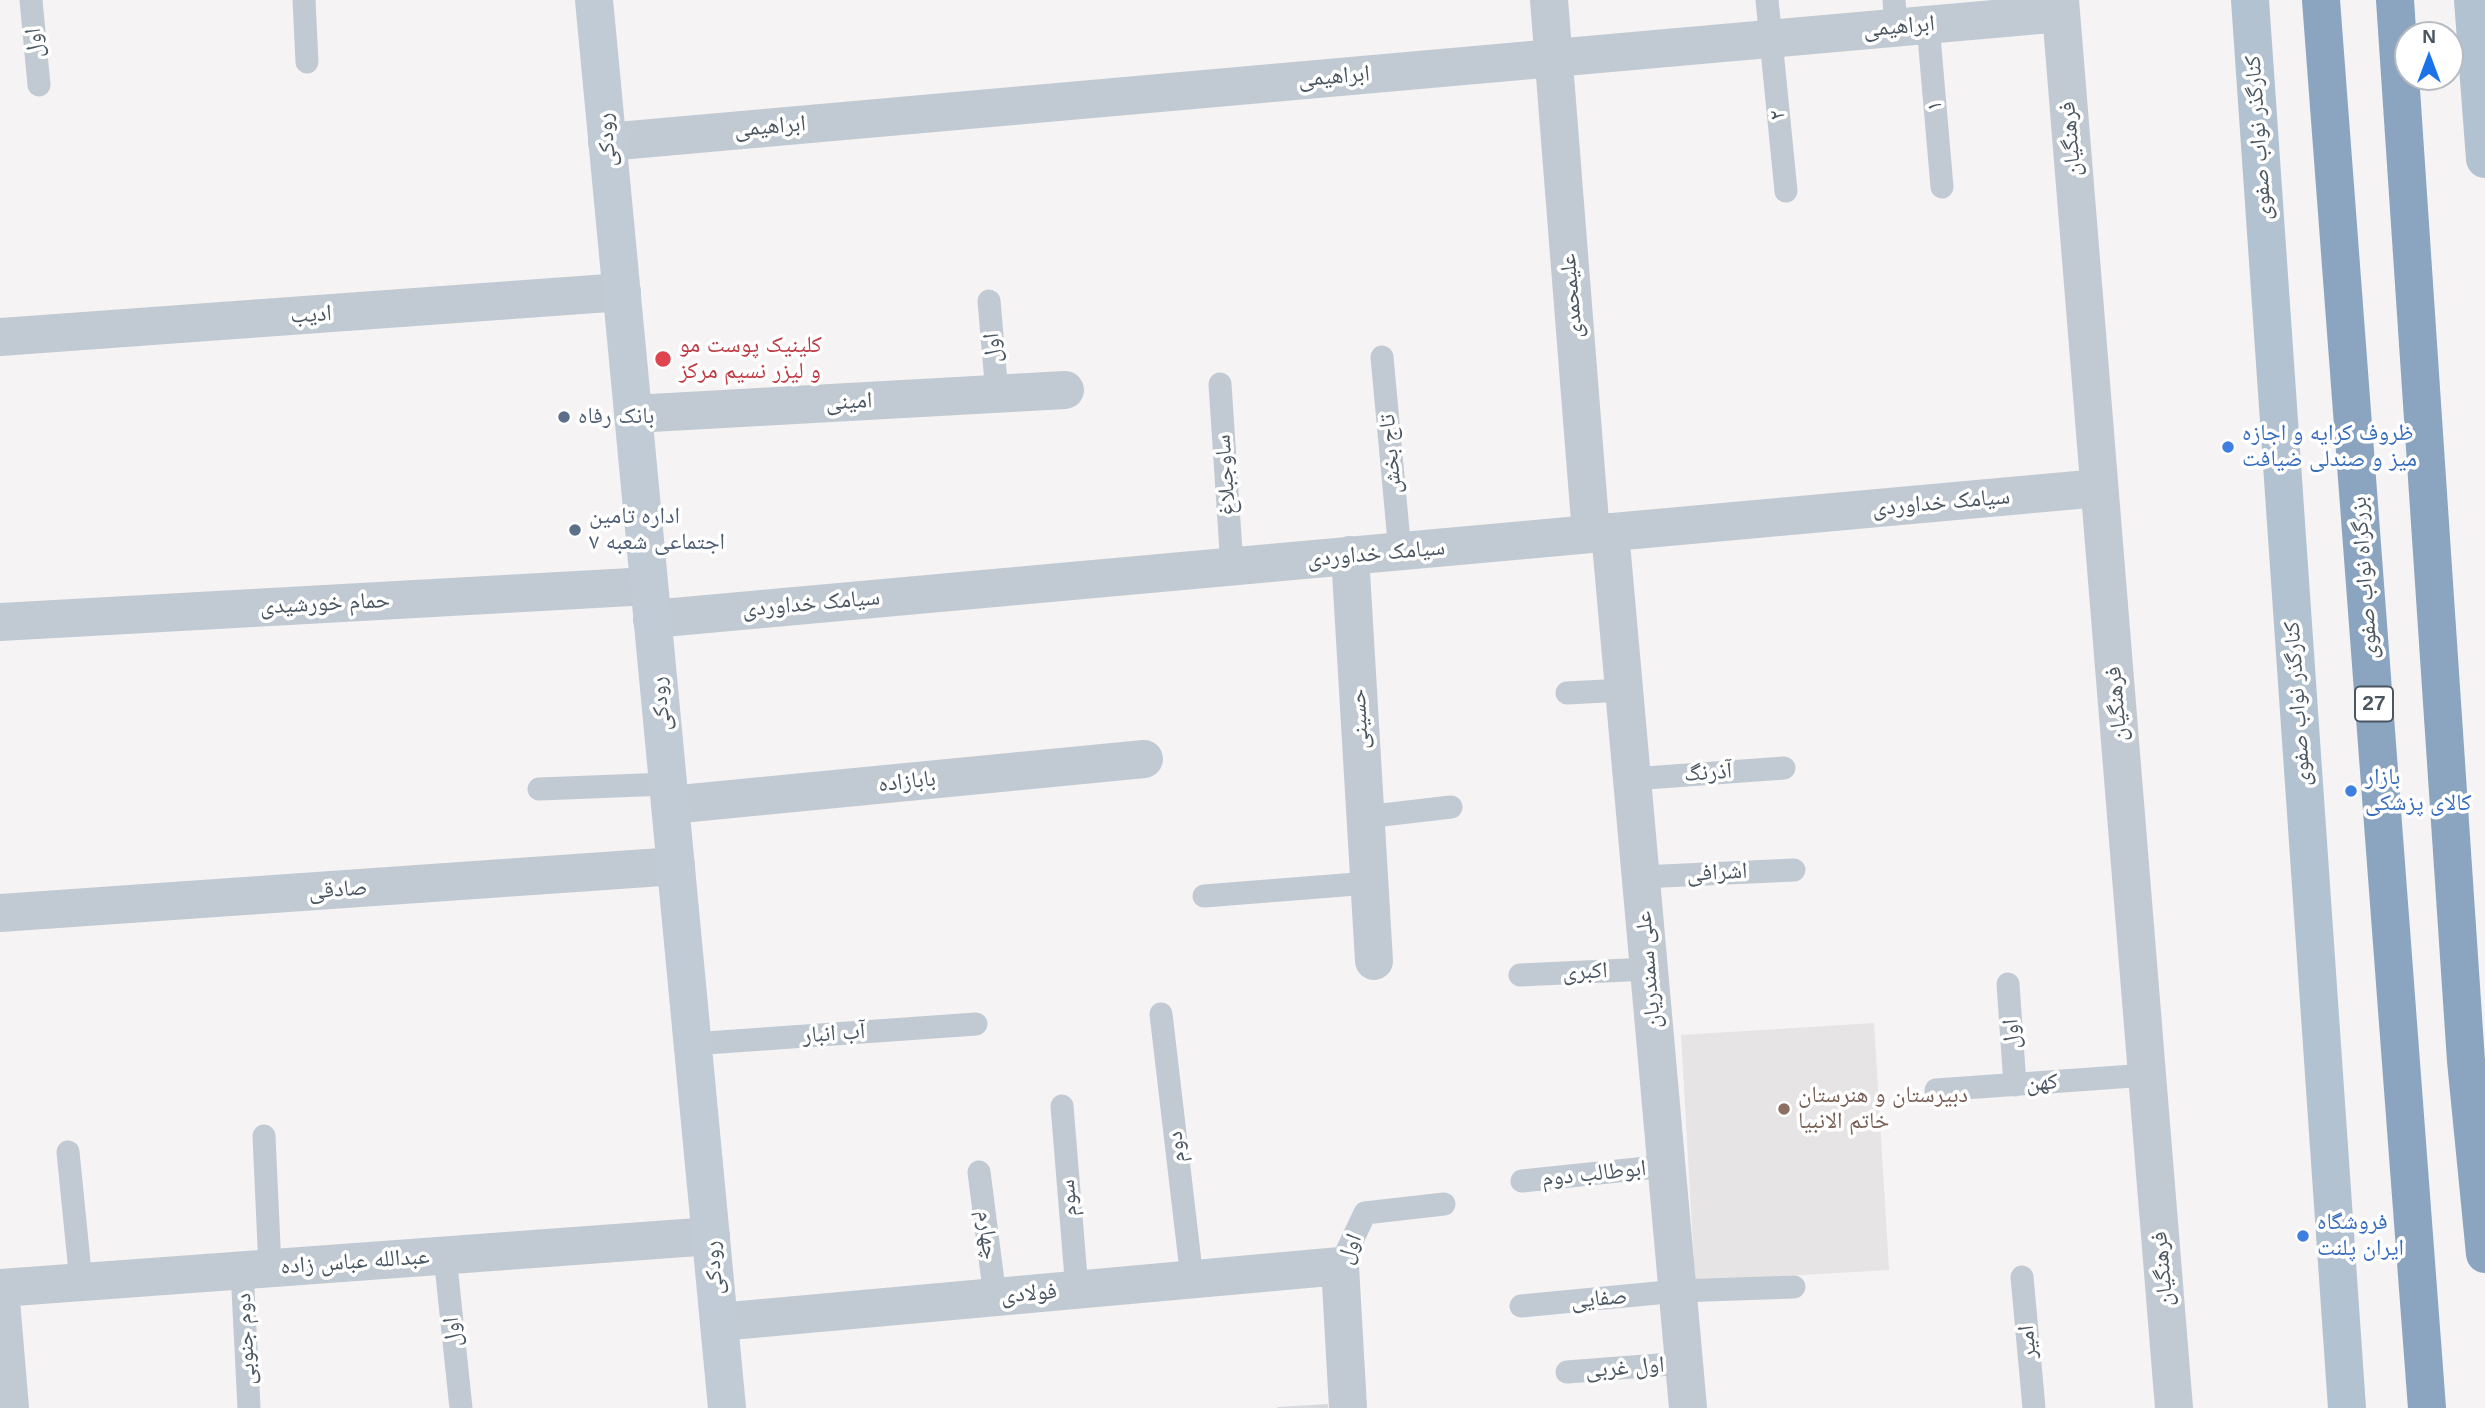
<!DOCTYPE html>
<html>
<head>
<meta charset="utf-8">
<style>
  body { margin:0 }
  #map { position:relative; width:2485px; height:1408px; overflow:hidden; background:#f5f3f3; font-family:Arial,sans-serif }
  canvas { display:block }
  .north { position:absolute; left:2394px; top:21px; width:70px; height:70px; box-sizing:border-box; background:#fff; border:2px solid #b7bbc0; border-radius:50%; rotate:0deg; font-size:19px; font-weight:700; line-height:28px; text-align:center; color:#4a5661 }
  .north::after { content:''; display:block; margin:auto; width:24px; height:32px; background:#1a73e8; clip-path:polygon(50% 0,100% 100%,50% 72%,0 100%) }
</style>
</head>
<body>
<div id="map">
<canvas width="2485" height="1408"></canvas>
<div class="north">N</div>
</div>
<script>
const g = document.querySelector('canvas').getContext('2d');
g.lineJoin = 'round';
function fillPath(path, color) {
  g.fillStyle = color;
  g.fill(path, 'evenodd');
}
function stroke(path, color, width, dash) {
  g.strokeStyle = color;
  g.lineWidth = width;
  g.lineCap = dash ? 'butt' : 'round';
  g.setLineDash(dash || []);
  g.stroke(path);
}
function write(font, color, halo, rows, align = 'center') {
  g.font = font + ' Arial,"Noto Naskh Arabic",sans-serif';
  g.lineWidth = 7;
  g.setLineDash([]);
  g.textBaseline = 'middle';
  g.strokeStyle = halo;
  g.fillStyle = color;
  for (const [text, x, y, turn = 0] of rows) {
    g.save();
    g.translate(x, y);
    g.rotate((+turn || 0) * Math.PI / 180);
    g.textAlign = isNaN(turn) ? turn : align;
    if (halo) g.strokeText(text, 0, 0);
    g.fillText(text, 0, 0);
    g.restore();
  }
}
fillPath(new Path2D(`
  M 1874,1023 L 1889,1270 L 1695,1281 L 1681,1035 Z`), '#e6e4e5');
const building = new Path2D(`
  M 1327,1405 L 1327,1408 L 1278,1408 Z`);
fillPath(building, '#cdcfd5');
stroke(building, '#d7d9de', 2);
stroke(new Path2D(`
  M 31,0 L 39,85
  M 304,0 L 307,62
  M 1767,0 L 1786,191
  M 1894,0 L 1896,28
  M 1928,25 L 1942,187
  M 989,301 L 997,394
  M 1382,357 L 1400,552
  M 1220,384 L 1232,567
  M 1567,693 L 1624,690
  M 1632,779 L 1784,768
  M 539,789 L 668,784
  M 1365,817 L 1451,807
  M 1641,877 L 1794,870
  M 1204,896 L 1369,883
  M 1520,975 L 1649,969
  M 2008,984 L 2015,1085
  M 1161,1014 L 1192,1279
  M 692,1044 L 976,1024
  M 1936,1090 L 2147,1075
  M 1062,1106 L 1077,1290
  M 264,1136 L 270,1268
  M 68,1152 L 81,1282
  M 979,1172 L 995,1297
  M 1522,1181 L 1666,1166
  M 445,1256 L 461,1408
  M 1340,1266 L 1365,1213 L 1444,1204
  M 242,1270 L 249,1408
  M 2022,1277 L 2034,1408
  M 1521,1306 L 1678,1291 L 1794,1287
  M 1567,1372 L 1684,1363`), '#c1cad2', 23);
stroke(new Path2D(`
  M 1549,0 L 1591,534
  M 2060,0 L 2174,1408
  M 607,142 L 2061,13
  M 0,337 L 622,292
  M 633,414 L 1065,390
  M 1610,532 L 1688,1408
  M 1350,555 L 1374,961
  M 652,619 L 2099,488
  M 0,622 L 649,586
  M 670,805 L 1144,759
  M 0,913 L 676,866
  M 0,1288 L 711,1236
  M 0,1289 L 10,1408
  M 719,1322 L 1340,1266 L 1348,1408`), '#c1cad2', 38);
stroke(new Path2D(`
  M 594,0 L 727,1408`), '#c1cbd6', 38);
stroke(new Path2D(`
  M 2250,0 L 2347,1408
  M 2473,0 L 2485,159`), '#b3c2d1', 38);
stroke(new Path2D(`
  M 2321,0 L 2427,1408
  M 2395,0 L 2466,1061 L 2485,1254`), '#8ba5c1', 38);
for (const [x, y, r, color] of [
  [663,359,9,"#e0444e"],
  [564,417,7,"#5c6f8a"],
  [2228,447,7,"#3f7fe0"],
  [575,530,7,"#5c6f8a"],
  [2351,791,7,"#3f7fe0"],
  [1784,1109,7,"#8d6e63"],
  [2303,1236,7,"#3f7fe0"]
]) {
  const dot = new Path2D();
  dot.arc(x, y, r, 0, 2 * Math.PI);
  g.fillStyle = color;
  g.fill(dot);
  stroke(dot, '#fff', 2.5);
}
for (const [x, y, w] of [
  [2374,704,38]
]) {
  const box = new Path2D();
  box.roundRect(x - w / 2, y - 17.5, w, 35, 5);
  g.fillStyle = '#fff';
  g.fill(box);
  stroke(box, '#4a5661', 2);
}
write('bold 21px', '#4a5661', null, [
  ["27",2374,704]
]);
write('23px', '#4a5661', '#fff', [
  ["ابراهیمی",1899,27,-5],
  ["اول",35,43,-96],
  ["ابراهیمی",1334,77,-5],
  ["۱",1935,106,-95],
  ["۲",1778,115,-96],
  ["ابراهیمی",770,127,-5],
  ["کنارگذر نواب صفوی",2259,138,-94],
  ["فرهنگیان",2071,139,-95],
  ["رودکی",607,140,-95],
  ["علیمحمدی",1572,296,-95],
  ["ادیب",311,315,-4],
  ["اول",993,348,-95],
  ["امینی",849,402,-3],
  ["تاج بخش",1391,454,-95],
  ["ساوجبلاغ",1226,475,-94],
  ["سیامک خداوردی",1941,503,-5],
  ["سیامک خداوردی",1376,554,-5],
  ["بزرگراه نواب صفوی",2365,578,-94],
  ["حمام خورشیدی",325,604,-3],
  ["سیامک خداوردی",811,604,-5],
  ["رودکی",661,704,-96],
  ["فرهنگیان",2117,704,-95],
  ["کنارگذر نواب صفوی",2298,704,-94],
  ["حسینی",1360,719,-93],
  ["آذرنگ",1708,773,-4],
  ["بابازاده",907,782,-6],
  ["اشرافی",1717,873,-3],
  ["صادقی",338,890,-4],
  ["علی سمندریان",1649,970,-95],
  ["اکبری",1585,972,-3],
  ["آب انبار",834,1034,-4],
  ["اول",2012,1034,-94],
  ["کهن",2042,1083,-4],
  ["دوم",1177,1147,-97],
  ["ابوطالب دوم",1594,1174,-6],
  ["سوم",1069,1198,-95],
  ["چهارم",987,1235,83],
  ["اول",1350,1249,-68],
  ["عبدالله عباس زاده",355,1262,-4],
  ["رودکی",714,1268,-95],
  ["فرهنگیان",2163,1269,-95],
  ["فولادی",1029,1294,-5],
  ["صفایی",1599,1299,-5],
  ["اول",453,1332,-96],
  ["دوم جنوبی",246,1339,-93],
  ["امیر",2028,1342,-95],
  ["اول غربی",1625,1368,-4]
]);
write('23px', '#be3a42', '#fff', [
  ["کلینیک پوست مو",679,346],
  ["و لیزر نسیم مرکز",679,372]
], 'left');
write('23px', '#4e5e75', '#fff', [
  ["بانک رفاه",578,417],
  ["اداره تامین",589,517],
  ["اجتماعی شعبه ۷",589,543]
], 'left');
write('23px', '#366cbe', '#fff', [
  ["ظروف کرایه و اجازه",2242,434],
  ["میز و صندلی ضیافت",2242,460],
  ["بازار",2365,778],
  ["کالای پزشکی",2365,804],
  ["فروشگاه",2317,1223],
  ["ایران پلنت",2317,1249]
], 'left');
write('23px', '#785e54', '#fff', [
  ["دبیرستان و هنرستان",1798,1096],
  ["خاتم الانبیا",1798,1122]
], 'left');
</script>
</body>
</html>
